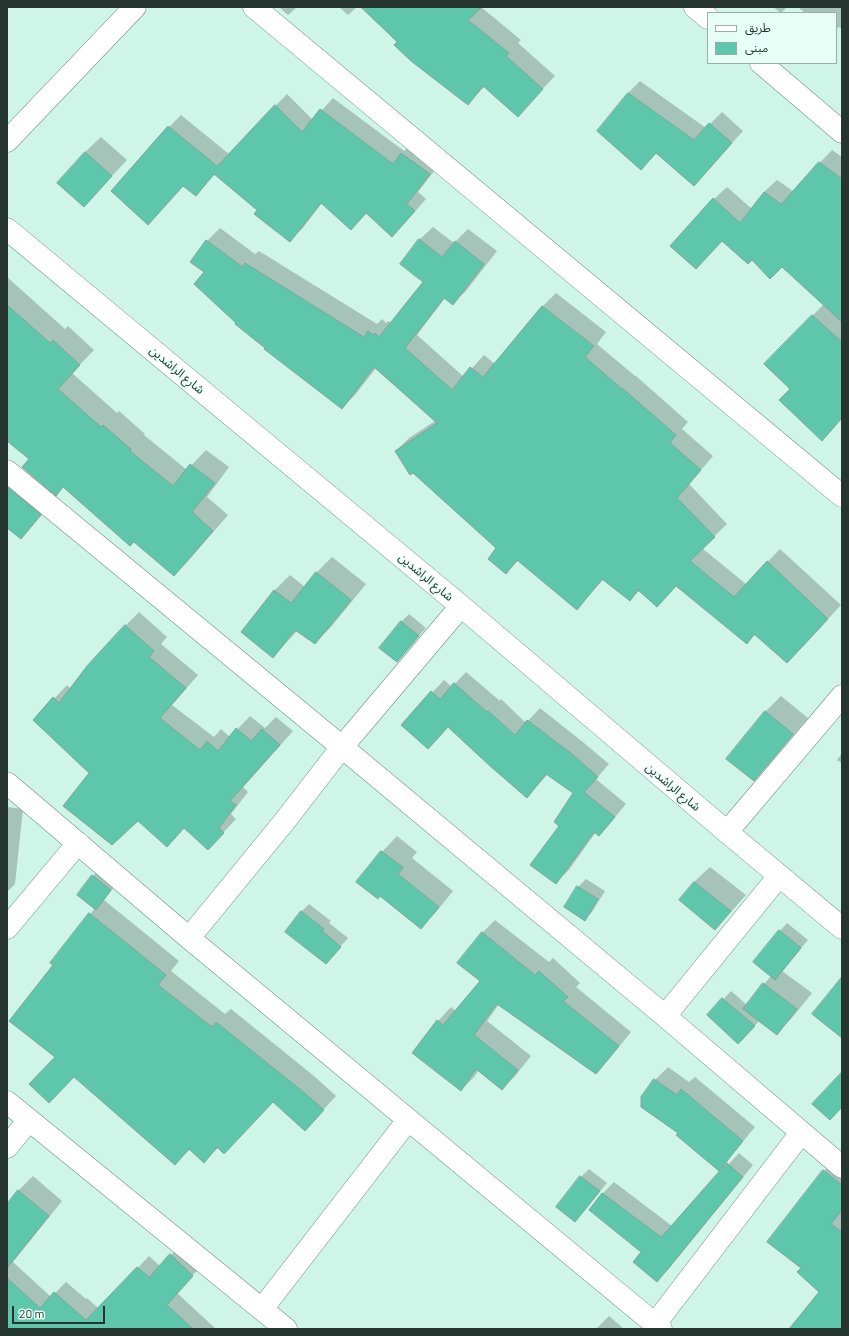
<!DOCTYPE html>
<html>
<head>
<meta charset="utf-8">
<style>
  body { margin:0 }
  #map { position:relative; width:849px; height:1336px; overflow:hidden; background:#cff4e8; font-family:Barlow,"Noto Sans Arabic",sans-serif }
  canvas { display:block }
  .frame { position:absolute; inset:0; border:8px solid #263530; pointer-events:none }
  .legend { position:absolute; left:707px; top:12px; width:130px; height:52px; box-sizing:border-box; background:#e7fef6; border:1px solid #9aaea7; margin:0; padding:5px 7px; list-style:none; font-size:12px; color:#263530 }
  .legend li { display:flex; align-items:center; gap:8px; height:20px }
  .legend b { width:20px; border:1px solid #9aaea7 }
  .scale { position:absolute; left:12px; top:1306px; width:93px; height:18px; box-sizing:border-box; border:2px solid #263530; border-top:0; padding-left:5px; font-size:12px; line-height:14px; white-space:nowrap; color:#263530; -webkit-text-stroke:3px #e7fef6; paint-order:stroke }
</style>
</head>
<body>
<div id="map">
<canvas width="849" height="1336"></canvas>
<div class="frame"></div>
<ul class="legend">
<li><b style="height:5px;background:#fff"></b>طريق</li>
<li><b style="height:11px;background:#5ec7ab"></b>مبنى</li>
</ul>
<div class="scale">20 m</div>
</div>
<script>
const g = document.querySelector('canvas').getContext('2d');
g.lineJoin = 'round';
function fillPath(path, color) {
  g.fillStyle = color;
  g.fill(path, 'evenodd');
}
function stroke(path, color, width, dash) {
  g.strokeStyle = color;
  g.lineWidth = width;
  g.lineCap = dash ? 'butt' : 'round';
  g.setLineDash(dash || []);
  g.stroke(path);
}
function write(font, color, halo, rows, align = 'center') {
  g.font = font + ' Barlow,"Noto Sans Arabic",sans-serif';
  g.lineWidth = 3;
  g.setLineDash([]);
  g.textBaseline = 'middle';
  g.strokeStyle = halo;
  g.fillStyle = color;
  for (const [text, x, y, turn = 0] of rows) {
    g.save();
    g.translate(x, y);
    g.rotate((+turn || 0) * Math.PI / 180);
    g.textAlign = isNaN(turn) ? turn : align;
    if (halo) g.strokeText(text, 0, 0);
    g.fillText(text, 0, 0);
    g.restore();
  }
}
fillPath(new Path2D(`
  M 279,7 L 297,7 L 288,15 Z
  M 339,7 L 357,7 L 348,15 Z
  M 362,7 L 481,7 L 521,40 L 518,43 L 555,76 L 518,115 L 485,86 L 468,104 Z
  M 773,7 L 787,7 L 781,13 Z
  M 798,7 L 842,7 L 842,29 L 839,27 L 836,29 L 836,13 L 805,13 Z
  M 640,81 L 706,128 L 722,112 L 743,131 L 694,185 L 656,152 L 628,93 Z
  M 287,94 L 313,120 L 333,98 L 404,151 L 414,142 L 441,162 L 418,192 L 426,199 L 404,224 L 367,213 L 351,228 L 322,203 L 302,229 L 290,240 L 259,210 L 215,174 L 196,194 L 184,185 L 148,223 L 169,127 L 181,115 L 229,154 Z
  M 101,137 L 127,160 L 84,206 L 85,152 Z
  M 832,150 L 842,157 L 842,418 L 822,440 L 791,389 L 765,364 L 824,304 L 714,199 L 727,187 L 752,209 L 764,192 L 777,180 L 793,191 Z
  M 433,227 L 454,243 L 468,229 L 497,251 L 466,291 L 453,303 L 445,298 L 417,335 L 464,377 L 484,355 L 495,364 L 543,306 L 556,293 L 606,332 L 597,344 L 635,376 L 636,376 L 688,422 L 682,429 L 713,456 L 689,484 L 727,524 L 702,548 L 746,584 L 780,549 L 841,605 L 800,649 L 756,634 L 747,643 L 677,585 L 657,606 L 640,590 L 630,600 L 604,579 L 577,608 L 519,560 L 506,573 L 498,548 L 396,451 L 409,438 L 435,421 L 376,368 L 355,395 L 342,408 L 237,323 L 205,272 L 207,241 L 220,228 L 255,254 L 259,251 L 377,324 L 382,319 L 386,323 L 388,321 L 391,323 L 425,282 L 401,264 L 420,239 Z
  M 7,277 L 65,329 L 68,326 L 94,350 L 72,373 L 117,413 L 119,411 L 145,434 L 144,435 L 187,470 L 206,450 L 229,467 L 207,497 L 228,515 L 189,560 L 174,575 L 134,540 L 64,487 L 56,494 L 31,459 L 7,428 Z
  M 7,485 L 48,507 L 21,538 L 7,525 Z
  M 332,557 L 366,584 L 331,627 L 315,643 L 297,631 L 273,657 L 242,632 L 275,590 L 290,575 L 305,587 L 317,572 Z
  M 139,612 L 167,637 L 161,644 L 198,675 L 172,705 L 214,737 L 221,729 L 230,737 L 250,716 L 265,728 L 276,717 L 293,731 L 243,787 L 248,792 L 231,814 L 236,819 L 221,835 L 184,827 L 90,773 L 34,720 L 67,685 L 71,689 L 125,626 Z
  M 409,614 L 426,628 L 397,661 L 401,622 Z
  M 466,672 L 500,701 L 501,699 L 526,723 L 540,708 L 584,743 L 609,764 L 596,779 L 626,804 L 611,822 L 599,834 L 596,832 L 568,871 L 556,882 L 560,826 L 574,793 L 548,774 L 527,797 L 448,726 L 402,725 L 444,680 L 452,687 Z
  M 781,696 L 808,718 L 769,764 L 754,780 L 765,712 Z
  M 842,753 L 842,763 L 837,760 Z
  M 7,807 L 23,809 L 15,884 L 7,892 Z
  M 397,836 L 417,852 L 412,858 L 453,891 L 436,912 L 421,928 L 381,895 L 358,882 L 382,852 Z
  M 710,867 L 746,895 L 730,913 L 715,929 L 681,900 L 694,882 Z
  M 100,868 L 118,882 L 104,900 L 179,961 L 171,971 L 225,1014 L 231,1009 L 314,1076 L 336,1096 L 305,1130 L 273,1101 L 219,1147 L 204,1162 L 190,1149 L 175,1164 L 56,1057 L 54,964 L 52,963 L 95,908 L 93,876 Z
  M 586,879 L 605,891 L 592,912 L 585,919 L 565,907 L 578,887 Z
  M 309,904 L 331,921 L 329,923 L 348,938 L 333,955 L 301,912 Z
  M 495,920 L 549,962 L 553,958 L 580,983 L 576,987 L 631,1032 L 609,1059 L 596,1073 L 499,1004 L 487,1021 L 531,1056 L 515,1076 L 502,1089 L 479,1070 L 474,1077 L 461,1090 L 413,1053 L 438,1021 L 451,1007 L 456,1011 L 482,981 L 482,933 Z
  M 787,923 L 808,940 L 782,971 L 812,993 L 792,1018 L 777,1033 L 760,1020 L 746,1035 L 709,1015 L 731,991 L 747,1005 L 764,984 L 771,976 L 780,931 Z
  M 668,1067 L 689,1082 L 695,1077 L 755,1127 L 731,1156 L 719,1169 L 679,1133 L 655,1080 Z
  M 739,1153 L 753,1165 L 668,1270 L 657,1280 L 643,1252 L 590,1210 L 603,1193 L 614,1182 L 672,1226 Z
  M 836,1159 L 842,1164 L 842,1329 L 790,1329 L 820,1292 L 802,1268 L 824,1171 Z
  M 589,1169 L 607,1183 L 575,1221 L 581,1177 Z
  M 33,1176 L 62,1201 L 13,1262 L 51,1297 L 66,1282 L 86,1299 L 87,1298 L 99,1309 L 149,1256 L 160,1266 L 182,1244 L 203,1264 L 177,1293 L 216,1329 L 20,1329 L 7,1318 L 7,1205 L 19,1190 Z
  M 609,1316 L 624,1329 L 596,1329 Z`), '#0003');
const building = new Path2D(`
  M 361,7 L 482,7 L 468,20 L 509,53 L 506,56 L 543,89 L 518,117 L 483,86 L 468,105 L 411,61 L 394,45 L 397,42 Z
  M 628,93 L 694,140 L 709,123 L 732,143 L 694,186 L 656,153 L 641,170 L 597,131 Z
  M 275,105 L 302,132 L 320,109 L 393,164 L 401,153 L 430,174 L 407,204 L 415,211 L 392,237 L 366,213 L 351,230 L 321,203 L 290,242 L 254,214 L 257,210 L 214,174 L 196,196 L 183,186 L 148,225 L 111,191 L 168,126 L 217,166 Z
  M 85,152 L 112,176 L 84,207 L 57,183 Z
  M 819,162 L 842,179 L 842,322 L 782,267 L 770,279 L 752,260 L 748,264 L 722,241 L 696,269 L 670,246 L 713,198 L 740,223 L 764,192 L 781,204 Z
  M 419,239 L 442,257 L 455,241 L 484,264 L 453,305 L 444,298 L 405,348 L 452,390 L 470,367 L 483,377 L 542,306 L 594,346 L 585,357 L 622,389 L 622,388 L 676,435 L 670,443 L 701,470 L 677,498 L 715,537 L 690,561 L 734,597 L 767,561 L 828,619 L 787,663 L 754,634 L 747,644 L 676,586 L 657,607 L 638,590 L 630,601 L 602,579 L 577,610 L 517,560 L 506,574 L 488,559 L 496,548 L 413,473 L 410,475 L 395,451 L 437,423 L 374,367 L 342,409 L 264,349 L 265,348 L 235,324 L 236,323 L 194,284 L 204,272 L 190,262 L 206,240 L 243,267 L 245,263 L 364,337 L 368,331 L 373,335 L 375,333 L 379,337 L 423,282 L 400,264 Z
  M 7,305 L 50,343 L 53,340 L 80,365 L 58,389 L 101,427 L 103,425 L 131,449 L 130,451 L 173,486 L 190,464 L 215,483 L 192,512 L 213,531 L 174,576 L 134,542 L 130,546 L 63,487 L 56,496 L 22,467 L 29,459 L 7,441 Z
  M 812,315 L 842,342 L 842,418 L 822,441 L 779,400 L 790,389 L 764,364 Z
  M 7,487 L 41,515 L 21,539 L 7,528 Z
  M 316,572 L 351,600 L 315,644 L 295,630 L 273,658 L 241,632 L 274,590 L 291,603 Z
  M 401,621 L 419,636 L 397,662 L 379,648 Z
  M 125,625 L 154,651 L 149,657 L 186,688 L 160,718 L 200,750 L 207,741 L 218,751 L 236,728 L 251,741 L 262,729 L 280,745 L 230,801 L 236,805 L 219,828 L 224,833 L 208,850 L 184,828 L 167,847 L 138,821 L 112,845 L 63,806 L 89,773 L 33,720 L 53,697 L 59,703 L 87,666 Z
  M 454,683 L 487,712 L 488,711 L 515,735 L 527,720 L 572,754 L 598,777 L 584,792 L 615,817 L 599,836 L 594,832 L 556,884 L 530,865 L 559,826 L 554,822 L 573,793 L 546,774 L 527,798 L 490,766 L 448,727 L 428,749 L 401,725 L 431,691 L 440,699 Z
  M 765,711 L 793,734 L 754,781 L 726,759 Z
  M 381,851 L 403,867 L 398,874 L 439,907 L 421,929 L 380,896 L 378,899 L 356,882 Z
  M 92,875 L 111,890 L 96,910 L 77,895 Z
  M 694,882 L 731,911 L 715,930 L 679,900 Z
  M 577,886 L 598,899 L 585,921 L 564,907 Z
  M 301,911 L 324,929 L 322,931 L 341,947 L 326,964 L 285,932 Z
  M 89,913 L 166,975 L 158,985 L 212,1027 L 216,1022 L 301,1090 L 324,1110 L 305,1131 L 273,1102 L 224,1154 L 217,1147 L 204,1163 L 189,1149 L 175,1165 L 74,1077 L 49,1103 L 29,1084 L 55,1057 L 9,1021 L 53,965 L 50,963 Z
  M 779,930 L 801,948 L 775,980 L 753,962 Z
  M 482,932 L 535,975 L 539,971 L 568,997 L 563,1001 L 619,1046 L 596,1074 L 497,1004 L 474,1035 L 518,1070 L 502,1090 L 476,1069 L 461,1091 L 412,1053 L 437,1020 L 443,1025 L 480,981 L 457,963 Z
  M 842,977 L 842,1038 L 812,1014 Z
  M 763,983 L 797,1009 L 777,1035 L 743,1009 Z
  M 722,998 L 755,1026 L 738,1044 L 707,1015 Z
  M 842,1072 L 842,1107 L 830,1120 L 812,1104 Z
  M 654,1079 L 677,1095 L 681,1089 L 743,1141 L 719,1171 L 676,1135 L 678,1133 L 641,1107 L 641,1097 Z
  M 727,1163 L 743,1177 L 657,1282 L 633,1262 L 641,1252 L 589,1210 L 602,1193 L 661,1237 Z
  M 823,1170 L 842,1185 L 842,1210 L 831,1224 L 842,1232 L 842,1329 L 789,1329 L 819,1292 L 797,1272 L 801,1268 L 767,1242 Z
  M 580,1176 L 600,1191 L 575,1222 L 556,1207 Z
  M 18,1190 L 49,1216 L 7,1268 L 7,1204 Z
  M 170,1254 L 193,1276 L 167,1305 L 193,1329 L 7,1329 L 7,1278 L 40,1308 L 54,1292 L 86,1320 L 137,1267 L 149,1277 Z`);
fillPath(building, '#5ec7ab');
stroke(building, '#80a498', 1);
const minor = new Path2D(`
  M 254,7 L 842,496
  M 695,7 L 708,18
  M 761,63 L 842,132
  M 7,141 L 135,7
  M 7,229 L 461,606 L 727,832 L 842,928
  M 7,471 L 342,747 L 665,1016 L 842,1167
  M 7,783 L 189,938 L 661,1329
  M 727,832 L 842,696
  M 7,928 L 78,843
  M 189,938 L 284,822 L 342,747 L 461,606
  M 665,1016 L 779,876
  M 7,1102 L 286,1329
  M 7,1147 L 29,1120
  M 262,1309 L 408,1120
  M 655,1324 L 801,1133`);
stroke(minor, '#6e9085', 23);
stroke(minor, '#fff', 22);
write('12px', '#263530', '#e7fef6', [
  ["شارع الراشدين",177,370,40],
  ["شارع الراشدين",426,577,40],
  ["شارع الراشدين",673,787,40]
]);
</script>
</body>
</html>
